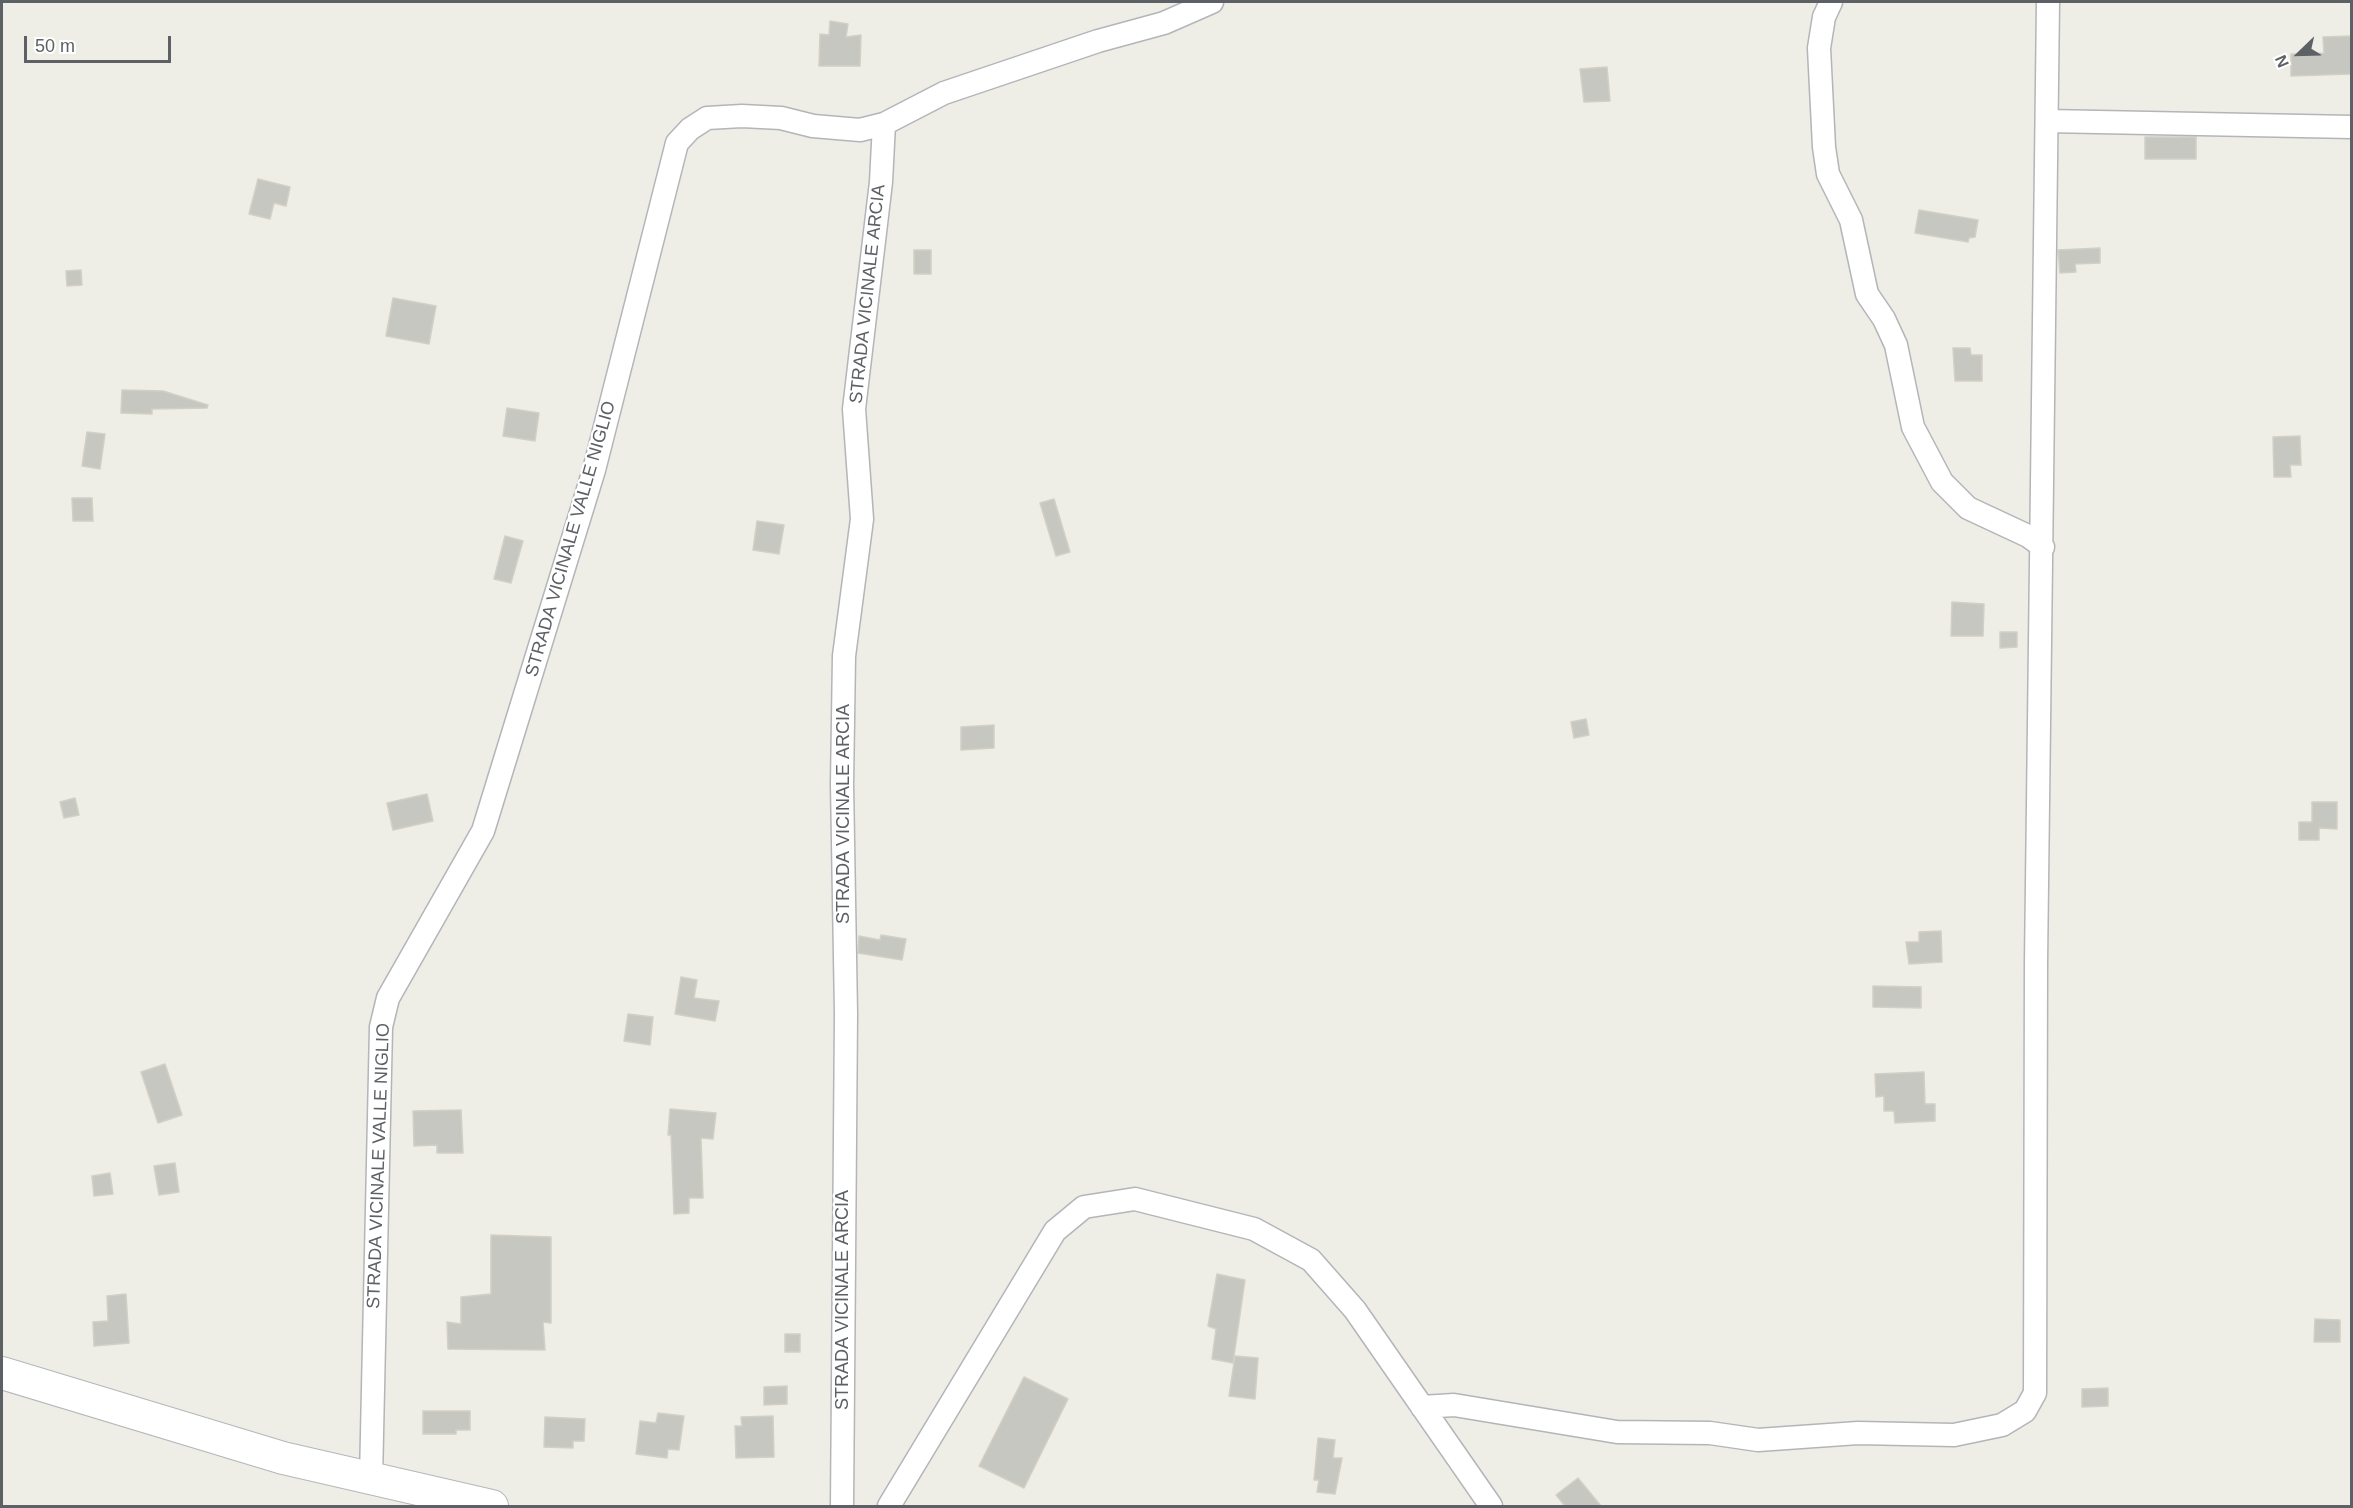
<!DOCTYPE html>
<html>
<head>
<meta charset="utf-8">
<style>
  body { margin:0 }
  #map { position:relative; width:2353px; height:1508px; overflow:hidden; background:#eeede6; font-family:Arial,sans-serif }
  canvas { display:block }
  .frame { position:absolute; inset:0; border:3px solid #5d6064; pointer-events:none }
  .north { position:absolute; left:2269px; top:24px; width:60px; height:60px; -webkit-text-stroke:4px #fff; paint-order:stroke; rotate:247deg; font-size:16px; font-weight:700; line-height:24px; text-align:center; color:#5d6064 }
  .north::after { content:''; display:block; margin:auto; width:21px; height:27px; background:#5d6064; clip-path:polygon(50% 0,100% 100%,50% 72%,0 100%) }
  .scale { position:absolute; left:24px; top:36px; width:147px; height:27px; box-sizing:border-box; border:3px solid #5d6064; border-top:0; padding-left:8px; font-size:18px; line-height:21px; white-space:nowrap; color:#5d6064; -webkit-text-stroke:4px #fff; paint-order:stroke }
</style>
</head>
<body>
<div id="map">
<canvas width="2353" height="1508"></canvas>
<div class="frame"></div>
<div class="north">N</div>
<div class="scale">50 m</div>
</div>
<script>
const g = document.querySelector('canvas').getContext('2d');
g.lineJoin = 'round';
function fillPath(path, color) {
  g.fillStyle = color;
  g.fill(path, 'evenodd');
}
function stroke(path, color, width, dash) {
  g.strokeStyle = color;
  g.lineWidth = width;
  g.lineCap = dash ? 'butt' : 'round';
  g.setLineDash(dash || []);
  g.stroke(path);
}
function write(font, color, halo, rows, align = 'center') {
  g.font = font + ' Arial,sans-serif';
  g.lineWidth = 4.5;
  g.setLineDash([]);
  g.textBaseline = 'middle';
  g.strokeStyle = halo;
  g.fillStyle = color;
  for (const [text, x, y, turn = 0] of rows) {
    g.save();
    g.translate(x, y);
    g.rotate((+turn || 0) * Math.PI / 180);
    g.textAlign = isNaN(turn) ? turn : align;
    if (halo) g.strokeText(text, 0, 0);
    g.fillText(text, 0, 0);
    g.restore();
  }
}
const building = new Path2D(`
  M 830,21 L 848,24 L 846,37 L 861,35 L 860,66 L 819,66 L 820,34 L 829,35 Z
  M 2351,36 L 2351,74 L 2291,76 L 2291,54 L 2324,53 L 2323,37 Z
  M 1607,67 L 1610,101 L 1584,102 L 1580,69 Z
  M 2145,137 L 2196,137 L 2196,159 L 2145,159 Z
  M 258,179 L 290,187 L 286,206 L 274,203 L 270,219 L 249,214 Z
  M 1919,210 L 1978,220 L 1975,237 L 1969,238 L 1968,242 L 1915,233 Z
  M 2100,248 L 2100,263 L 2075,264 L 2076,272 L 2060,273 L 2058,250 Z
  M 914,250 L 931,250 L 931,274 L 914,274 Z
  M 81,270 L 82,285 L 67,286 L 66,271 Z
  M 393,298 L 436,306 L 429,344 L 386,336 Z
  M 1953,348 L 1970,348 L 1971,355 L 1982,355 L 1982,381 L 1955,381 Z
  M 122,390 L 163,391 L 208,405 L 207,408 L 152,409 L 152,414 L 121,413 Z
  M 507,408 L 539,413 L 535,441 L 503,436 Z
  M 87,432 L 105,434 L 100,469 L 82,466 Z
  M 2300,436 L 2301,465 L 2290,465 L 2291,477 L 2274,477 L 2273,437 Z
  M 72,498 L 92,498 L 93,521 L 73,521 Z
  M 1054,499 L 1070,552 L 1056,556 L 1040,503 Z
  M 757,521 L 784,525 L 779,554 L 753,550 Z
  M 505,536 L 523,541 L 511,583 L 494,579 Z
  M 1952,602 L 1984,604 L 1983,636 L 1951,636 Z
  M 2000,632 L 2017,632 L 2017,647 L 2000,648 Z
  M 1586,719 L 1589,735 L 1574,738 L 1571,722 Z
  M 994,725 L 994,748 L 961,750 L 961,727 Z
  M 427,794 L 433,821 L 393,830 L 387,803 Z
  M 75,798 L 79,815 L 64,818 L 60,802 Z
  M 2312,802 L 2337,802 L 2337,829 L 2319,828 L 2319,840 L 2299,840 L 2299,822 L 2312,822 Z
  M 1941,931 L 1942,962 L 1909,964 L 1906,942 L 1919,942 L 1919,932 Z
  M 881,935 L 906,939 L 902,960 L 858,953 L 859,936 L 880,940 Z
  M 681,977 L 697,980 L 694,998 L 719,1001 L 715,1021 L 675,1014 Z
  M 1873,986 L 1921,987 L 1921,1008 L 1873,1007 Z
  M 628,1014 L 653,1017 L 650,1045 L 624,1041 Z
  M 165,1064 L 182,1115 L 158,1123 L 141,1072 Z
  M 1924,1072 L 1925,1104 L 1935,1104 L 1935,1121 L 1895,1123 L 1894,1111 L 1884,1111 L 1884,1096 L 1876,1097 L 1875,1074 Z
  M 670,1109 L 716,1113 L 713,1139 L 701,1138 L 703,1198 L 689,1198 L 689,1213 L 674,1214 L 671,1135 L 668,1135 Z
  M 461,1110 L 463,1153 L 437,1153 L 437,1145 L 414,1146 L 413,1111 Z
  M 175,1163 L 179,1192 L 159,1195 L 154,1166 Z
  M 110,1173 L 113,1194 L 94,1196 L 92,1176 Z
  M 491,1235 L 551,1237 L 551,1323 L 543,1322 L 545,1350 L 448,1349 L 447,1322 L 461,1324 L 461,1297 L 491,1294 Z
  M 1217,1274 L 1245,1280 L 1233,1363 L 1212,1359 L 1216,1329 L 1208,1326 Z
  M 126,1294 L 129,1343 L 94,1346 L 93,1322 L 108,1321 L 107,1296 Z
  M 2315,1319 L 2340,1320 L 2340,1342 L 2314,1342 Z
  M 785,1334 L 800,1334 L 800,1352 L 785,1352 Z
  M 1235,1356 L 1258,1358 L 1255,1399 L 1229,1396 Z
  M 1024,1377 L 1068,1399 L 1024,1488 L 979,1466 Z
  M 787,1386 L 787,1404 L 764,1405 L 764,1387 Z
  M 2108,1388 L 2108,1406 L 2082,1407 L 2082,1389 Z
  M 423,1411 L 470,1411 L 470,1430 L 456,1430 L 456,1434 L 423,1434 Z
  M 658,1413 L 684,1416 L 679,1450 L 668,1449 L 667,1458 L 636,1454 L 640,1421 L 656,1423 Z
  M 773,1416 L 774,1457 L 736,1458 L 735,1426 L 742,1426 L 741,1417 Z
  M 545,1417 L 585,1419 L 584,1441 L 573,1441 L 573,1448 L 544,1447 Z
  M 1318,1438 L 1335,1440 L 1333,1458 L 1342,1458 L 1335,1494 L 1317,1492 L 1319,1480 L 1314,1480 Z
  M 1578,1478 L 1601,1506 L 1565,1506 L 1556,1495 Z`);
fillPath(building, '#c6c7c0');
stroke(building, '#d2d0c5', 1.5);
const street = new Path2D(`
  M 1831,2 L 1824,17 L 1819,48 L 1824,147 L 1828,174 L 1851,220 L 1867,294 L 1884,319 L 1896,345 L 1913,427 L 1942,482 L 1968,508 L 2028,536 L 2043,547
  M 2047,121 L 2352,127
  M 1422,1407 L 1454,1405 L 1617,1432 L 1710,1433 L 1758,1440 L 1858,1433 L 1954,1435 L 2002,1425 L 2025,1411 L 2035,1393 L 2036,963 L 2048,2
  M 371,1479 L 381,1027 L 388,998 L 483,831 L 594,470 L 677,143 L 690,129 L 707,118 L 742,116 L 781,118 L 813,126 L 860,130 L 884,124 L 944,93 L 1098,41 L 1164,23 L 1212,2
  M 842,1506 L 846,1014 L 842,784 L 844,656 L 862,519 L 854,409 L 881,182 L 884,124
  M 889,1506 L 1055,1231 L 1084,1207 L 1135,1199 L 1254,1229 L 1311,1260 L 1355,1310 L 1491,1506`);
const secondary = new Path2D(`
  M 2,1373 L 283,1458 L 492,1506`);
stroke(street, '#b3b5b9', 25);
stroke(secondary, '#b4b7bb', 34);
stroke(street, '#fff', 22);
stroke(secondary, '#fff', 32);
write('18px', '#5d6064', '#fff', [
  ["STRADA VICINALE ARCIA",868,294,-84],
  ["STRADA VICINALE VALLE NIGLIO",571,539,-74],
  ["STRADA VICINALE ARCIA",844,814,-90],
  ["STRADA VICINALE VALLE NIGLIO",379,1166,-88],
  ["STRADA VICINALE ARCIA",843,1300,-90]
]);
</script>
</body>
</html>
